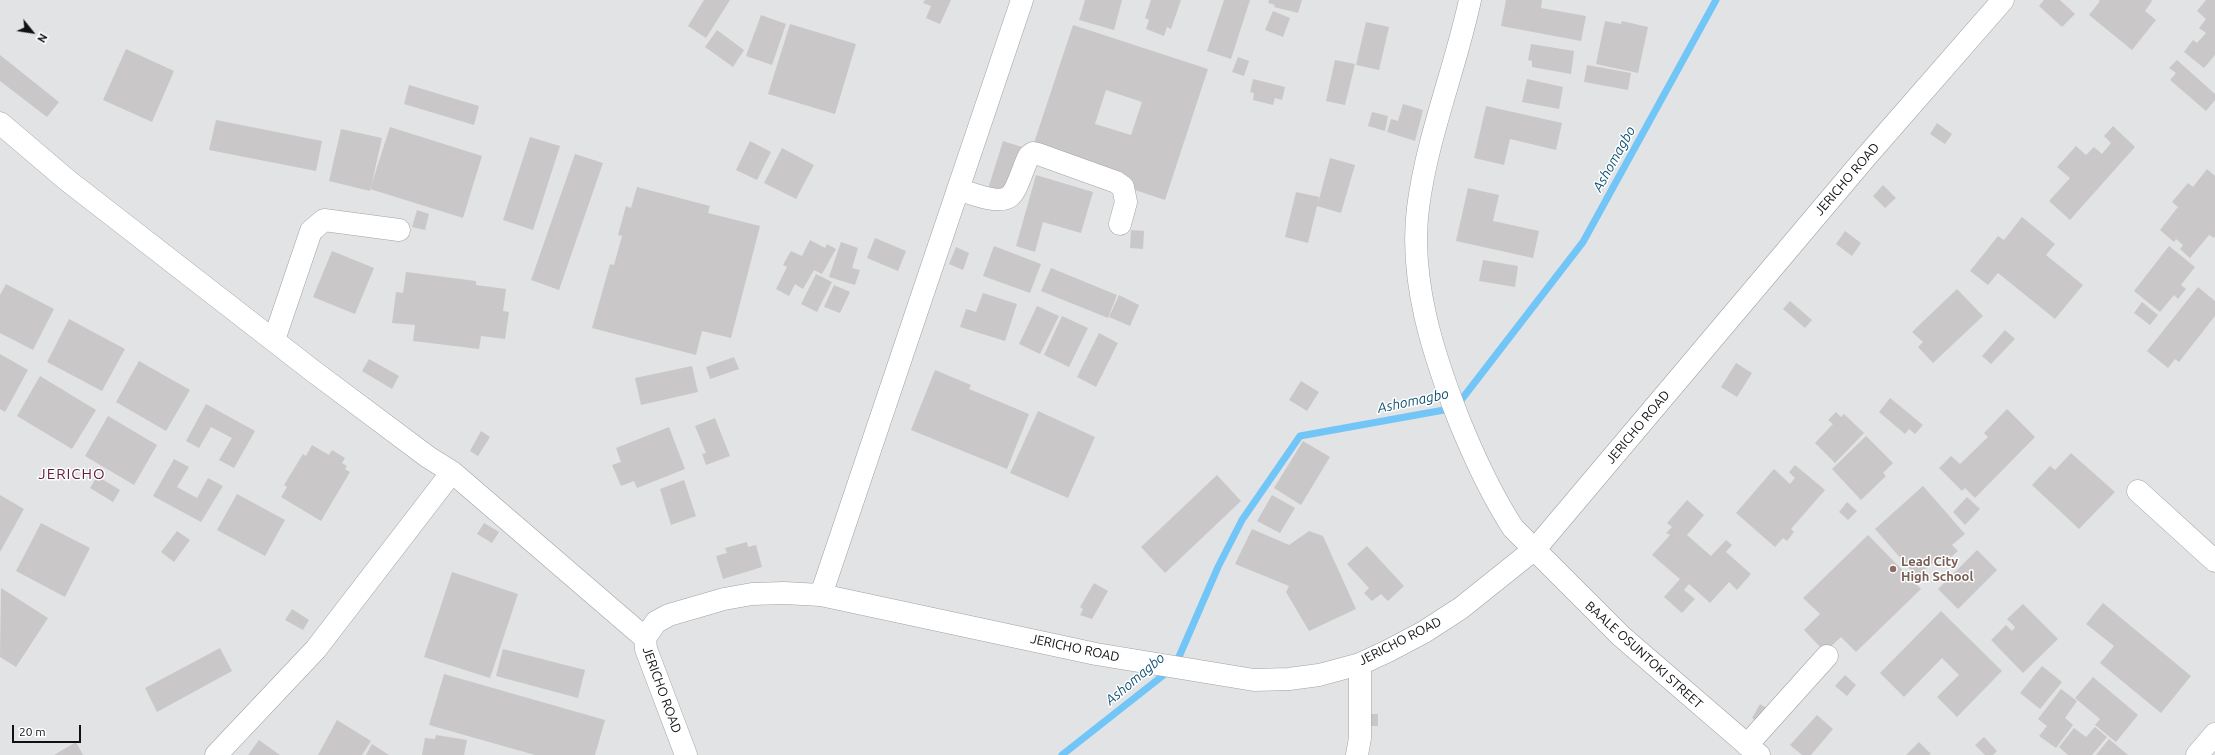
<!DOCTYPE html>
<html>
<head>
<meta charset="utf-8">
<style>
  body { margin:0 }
  #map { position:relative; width:2215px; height:755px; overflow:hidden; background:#e1e3e5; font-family:Ubuntu,sans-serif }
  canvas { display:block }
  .north { position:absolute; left:12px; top:12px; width:40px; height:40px; -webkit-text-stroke:3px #fff; paint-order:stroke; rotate:120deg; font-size:11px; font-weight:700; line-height:16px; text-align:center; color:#101112 }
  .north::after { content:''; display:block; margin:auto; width:14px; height:18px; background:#101112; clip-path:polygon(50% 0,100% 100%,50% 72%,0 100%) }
  .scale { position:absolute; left:12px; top:725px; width:69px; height:18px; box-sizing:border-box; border:2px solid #101112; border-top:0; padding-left:5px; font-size:12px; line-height:14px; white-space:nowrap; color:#101112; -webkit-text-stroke:3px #fff; paint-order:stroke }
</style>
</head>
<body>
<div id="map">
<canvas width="2215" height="755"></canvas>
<div class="north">N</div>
<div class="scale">20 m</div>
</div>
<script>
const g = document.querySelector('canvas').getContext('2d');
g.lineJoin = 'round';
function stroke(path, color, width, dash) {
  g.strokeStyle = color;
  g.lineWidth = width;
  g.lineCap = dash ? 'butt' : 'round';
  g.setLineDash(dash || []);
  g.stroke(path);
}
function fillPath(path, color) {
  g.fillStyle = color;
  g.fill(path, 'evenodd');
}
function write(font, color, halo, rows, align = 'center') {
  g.font = font + ' Ubuntu,sans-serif';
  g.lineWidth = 3;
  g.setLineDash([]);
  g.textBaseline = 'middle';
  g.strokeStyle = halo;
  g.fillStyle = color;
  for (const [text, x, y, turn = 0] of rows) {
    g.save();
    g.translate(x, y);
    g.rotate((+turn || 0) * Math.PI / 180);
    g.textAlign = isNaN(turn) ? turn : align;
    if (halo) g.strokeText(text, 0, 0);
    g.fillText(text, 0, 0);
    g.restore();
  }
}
stroke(new Path2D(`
  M 1062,755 L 1175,666 L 1218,567 L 1242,520 L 1300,436 L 1455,408 L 1583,242 L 1716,0`), '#72c6f7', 7);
fillPath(new Path2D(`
  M 704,0 L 730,0 L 706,38 L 688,26 Z
  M 925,0 L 951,0 L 940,24 L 926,18 L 931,6 L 923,3 Z
  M 1085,0 L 1122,0 L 1114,30 L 1079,20 Z
  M 1151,0 L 1181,0 L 1171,29 L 1167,27 L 1164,36 L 1146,29 L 1149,20 L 1145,18 Z
  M 1224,0 L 1250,0 L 1231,59 L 1207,51 Z
  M 1269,0 L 1302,0 L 1298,13 L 1274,7 L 1275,5 L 1268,3 Z
  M 1506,0 L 1542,0 L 1541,8 L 1586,16 L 1581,41 L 1501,26 Z
  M 2044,0 L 2060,0 L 2075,14 L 2062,27 L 2039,6 Z
  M 2098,0 L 2151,0 L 2152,1 L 2145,11 L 2156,20 L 2132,50 L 2089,15 L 2100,1 Z
  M 2206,0 L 2215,0 L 2215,55 L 2204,68 L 2184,52 L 2193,40 L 2197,43 L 2206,33 L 2199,28 L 2206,19 L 2197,11 Z
  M 1273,11 L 1290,18 L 1283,37 L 1265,30 Z
  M 761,15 L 786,24 L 772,65 L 746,56 Z
  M 1605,21 L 1621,24 L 1622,21 L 1648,27 L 1638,73 L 1596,64 Z
  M 1366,22 L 1389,27 L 1379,70 L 1356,65 Z
  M 790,24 L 856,44 L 835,114 L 768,94 Z
  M 1073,25 L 1208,69 L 1165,200 L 1030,155 ZM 1106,90 L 1142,102 L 1131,135 L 1095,124 Z
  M 717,30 L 744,50 L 733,67 L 705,47 Z
  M 1531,44 L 1574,51 L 1571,74 L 1532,67 L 1532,61 L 1528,60 Z
  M 126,49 L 174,71 L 152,122 L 103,100 Z
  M 0,55 L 59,102 L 47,117 L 0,81 Z
  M 1238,57 L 1249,61 L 1244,76 L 1232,72 Z
  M 1335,60 L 1355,64 L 1345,105 L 1326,101 Z
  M 2177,60 L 2215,94 L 2215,100 L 2206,111 L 2170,80 L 2176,73 L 2169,68 Z
  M 1587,65 L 1631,73 L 1628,90 L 1584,82 Z
  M 1253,79 L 1285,87 L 1282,100 L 1275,98 L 1273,105 L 1253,100 L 1254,93 L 1250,92 Z
  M 1527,79 L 1563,87 L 1559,109 L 1522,102 Z
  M 409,85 L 479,106 L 474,125 L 404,104 Z
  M 1403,104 L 1423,110 L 1415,141 L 1387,132 L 1391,119 L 1398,121 Z
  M 1486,106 L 1562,123 L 1556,150 L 1510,139 L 1504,165 L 1474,158 Z
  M 1372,112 L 1388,116 L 1385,131 L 1368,126 Z
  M 216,120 L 322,141 L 316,171 L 209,150 Z
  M 1937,123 L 1952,134 L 1945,144 L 1930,134 Z
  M 2113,126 L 2135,147 L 2070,220 L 2049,201 L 2070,178 L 2057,167 L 2076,146 L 2086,155 L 2094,147 L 2102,154 L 2111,143 L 2104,136 Z
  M 390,127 L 482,156 L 463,218 L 370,189 Z
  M 341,129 L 382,138 L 370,191 L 329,181 Z
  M 530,137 L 560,146 L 533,230 L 503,220 Z
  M 750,141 L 771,152 L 757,180 L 736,170 Z
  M 1003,141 L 1025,148 L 1010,196 L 988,189 Z
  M 782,148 L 814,165 L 796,199 L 764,183 Z
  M 575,154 L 603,163 L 559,290 L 531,280 Z
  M 1330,158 L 1355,165 L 1341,213 L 1317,206 L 1308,243 L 1285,237 L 1296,192 L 1319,197 L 1318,203 Z
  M 2207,169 L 2215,176 L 2215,236 L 2214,238 L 2209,235 L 2190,258 L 2180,249 L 2183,245 L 2176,239 L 2174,242 L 2160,230 L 2178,207 L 2172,202 L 2188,183 L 2193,187 Z
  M 1036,175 L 1093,192 L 1081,233 L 1043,222 L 1035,252 L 1016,246 Z
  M 1883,185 L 1896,198 L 1885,208 L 1873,196 Z
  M 637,187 L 710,206 L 708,213 L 760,226 L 731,338 L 702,331 L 696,355 L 592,328 L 610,264 L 614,265 L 622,236 L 618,235 L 626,206 L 631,208 Z
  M 1468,188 L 1499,195 L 1493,221 L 1539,231 L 1533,258 L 1456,241 Z
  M 417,210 L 429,214 L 425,230 L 412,227 Z
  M 2022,217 L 2055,244 L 2046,255 L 2083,285 L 2055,319 L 1998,273 L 1988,285 L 1970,271 L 1998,236 L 2004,240 Z
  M 1131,230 L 1144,231 L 1143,249 L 1130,248 Z
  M 1845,231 L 1861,243 L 1852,256 L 1836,244 Z
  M 875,238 L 906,251 L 898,271 L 867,258 Z
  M 810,240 L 825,248 L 827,244 L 836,249 L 822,274 L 814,270 L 803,289 L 795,284 L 789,296 L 776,289 L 787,267 L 783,265 L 791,251 L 802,256 Z
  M 841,242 L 858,248 L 852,268 L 860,270 L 855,285 L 829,277 Z
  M 994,246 L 1041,264 L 1030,293 L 983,276 Z
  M 2169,246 L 2195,267 L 2181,285 L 2186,289 L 2178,299 L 2174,295 L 2160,312 L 2134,291 Z
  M 956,247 L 969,253 L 963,270 L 949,264 Z
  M 332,251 L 374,268 L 355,314 L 313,297 Z
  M 1483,260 L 1518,266 L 1515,287 L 1479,281 Z
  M 1051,268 L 1117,295 L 1108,318 L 1041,291 Z
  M 406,272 L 476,281 L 476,285 L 506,289 L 503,311 L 509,312 L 505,339 L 481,336 L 479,349 L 413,341 L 415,325 L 392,323 L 396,292 L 403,293 Z
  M 816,274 L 832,282 L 817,312 L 801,304 Z
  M 6,284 L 54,309 L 33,350 L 0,333 L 0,295 Z
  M 834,285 L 850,292 L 840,313 L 824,307 Z
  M 2198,287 L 2215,301 L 2215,316 L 2179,362 L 2175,359 L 2168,368 L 2147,351 Z
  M 1957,289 L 1983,316 L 1933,363 L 1918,347 L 1923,342 L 1912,332 Z
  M 983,293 L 1017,304 L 1005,341 L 960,327 L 966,309 L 976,312 Z
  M 1119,295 L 1139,305 L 1130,326 L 1109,317 Z
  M 1790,301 L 1812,320 L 1805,328 L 1783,309 Z
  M 2142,302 L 2158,315 L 2150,325 L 2134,313 Z
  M 1037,306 L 1059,316 L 1040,354 L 1019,344 Z
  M 1062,316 L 1088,328 L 1069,367 L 1044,355 Z
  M 69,319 L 125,349 L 102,391 L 47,362 Z
  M 2005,330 L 2015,339 L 1991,364 L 1982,356 Z
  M 1099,333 L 1118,343 L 1096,387 L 1077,377 Z
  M 0,354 L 28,370 L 5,412 L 0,409 Z
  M 734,357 L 739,369 L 710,379 L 706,367 Z
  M 369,359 L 399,376 L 392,389 L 362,371 Z
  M 139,361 L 190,390 L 166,431 L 116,402 Z
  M 1736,363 L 1752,373 L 1737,397 L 1721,387 Z
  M 692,366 L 698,392 L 641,405 L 635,378 Z
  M 935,370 L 971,385 L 969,389 L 1029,414 L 1007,469 L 911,430 Z
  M 40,376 L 96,410 L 72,449 L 17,416 Z
  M 1301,381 L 1319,392 L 1307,411 L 1289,400 Z
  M 1890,398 L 1923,425 L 1915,434 L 1909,429 L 1905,434 L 1879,412 Z
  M 206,404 L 255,431 L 234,468 L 219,460 L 232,438 L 211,427 L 199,448 L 186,441 Z
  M 2007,409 L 2035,437 L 1975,498 L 1965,488 L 1962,491 L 1939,468 L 1951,456 L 1960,464 L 1988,437 L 1984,433 Z
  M 1038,411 L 1095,437 L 1068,498 L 1010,473 Z
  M 1836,412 L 1841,417 L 1844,414 L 1864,433 L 1835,463 L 1815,443 L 1833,424 L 1828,420 Z
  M 108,416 L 157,445 L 134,485 L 85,456 Z
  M 715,418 L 730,456 L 706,465 L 702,454 L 706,453 L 695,426 Z
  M 669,427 L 685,469 L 637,488 L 634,481 L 621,486 L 612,465 L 621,462 L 616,448 Z
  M 481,431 L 490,437 L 478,456 L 470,451 Z
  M 1866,436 L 1893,463 L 1883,473 L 1886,476 L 1861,500 L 1832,469 Z
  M 1303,441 L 1330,457 L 1301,505 L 1274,488 Z
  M 312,445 L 329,455 L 332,450 L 345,458 L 342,463 L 347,466 L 345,469 L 350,472 L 321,521 L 281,497 L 287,487 L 284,485 L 303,454 L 306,456 Z
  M 2071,453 L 2115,492 L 2079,529 L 2032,485 L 2050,466 L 2055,470 Z
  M 174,459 L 189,467 L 177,487 L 197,498 L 208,478 L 223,486 L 201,522 L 153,496 Z
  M 1795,465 L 1825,490 L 1791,529 L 1794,532 L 1787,541 L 1783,538 L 1775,547 L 1736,513 L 1774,469 L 1790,484 L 1795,478 L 1789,472 Z
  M 1217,475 L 1241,501 L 1165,573 L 1141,547 Z
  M 97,476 L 120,490 L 113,502 L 90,488 Z
  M 684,480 L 696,516 L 671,525 L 660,489 Z
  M 1923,486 L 1965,534 L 1952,545 L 1958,551 L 1943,564 L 1938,558 L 1917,577 L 1875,529 Z
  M 237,494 L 285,520 L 265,556 L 217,530 Z
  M 0,495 L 24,509 L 0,552 Z
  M 1272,495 L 1295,508 L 1280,533 L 1257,521 Z
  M 1967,497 L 1980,509 L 1965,525 L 1953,512 Z
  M 1687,500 L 1704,515 L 1687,535 L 1711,556 L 1726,540 L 1732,545 L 1726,552 L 1751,574 L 1737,590 L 1729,582 L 1710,603 L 1689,584 L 1684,590 L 1695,599 L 1682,613 L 1664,597 L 1680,579 L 1652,555 L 1670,535 L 1666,533 L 1672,527 L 1667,523 Z
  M 1847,502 L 1857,511 L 1848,520 L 1839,512 Z
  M 41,523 L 90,548 L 65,597 L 16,571 Z
  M 484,523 L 499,532 L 492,543 L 477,534 Z
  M 1252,529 L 1289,545 L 1309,531 L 1323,536 L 1356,609 L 1309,631 L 1286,592 L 1289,586 L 1235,564 Z
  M 177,531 L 190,540 L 174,562 L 161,552 Z
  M 1868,535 L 1921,589 L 1856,652 L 1841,637 L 1825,652 L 1804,630 L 1820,614 L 1803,598 Z
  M 747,542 L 748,547 L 756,545 L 762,567 L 723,579 L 716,556 L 727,553 L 725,548 Z
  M 1367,546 L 1404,586 L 1388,601 L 1381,594 L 1372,601 L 1364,593 L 1369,588 L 1347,564 Z
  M 1977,550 L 1997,570 L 1958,609 L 1938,589 Z
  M 452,572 L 518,594 L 490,678 L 424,657 Z
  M 1094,583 L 1108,591 L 1092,619 L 1080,615 L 1083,609 L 1080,607 Z
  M 1,588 L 48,618 L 16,667 L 0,657 Z
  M 2103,603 L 2191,676 L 2161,713 L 2100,663 L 2114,646 L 2086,624 Z
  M 2023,604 L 2058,639 L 2023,673 L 1991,640 L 2006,625 L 2012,631 L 2015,627 L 2007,619 Z
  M 292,609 L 309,620 L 303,630 L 285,620 Z
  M 1941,611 L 2002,671 L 1957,717 L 1937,697 L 1959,675 L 1942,658 L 1904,697 L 1880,673 Z
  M 220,648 L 232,671 L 157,712 L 145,688 Z
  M 503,649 L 585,670 L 578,698 L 496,676 Z
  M 2042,666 L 2062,682 L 2040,709 L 2020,693 Z
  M 444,674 L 605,720 L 595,755 L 535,755 L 429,725 Z
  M 1845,675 L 1856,685 L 1847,696 L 1835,686 Z
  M 2093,677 L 2138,715 L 2116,742 L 2095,725 L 2100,719 L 2075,698 Z
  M 2061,689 L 2077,701 L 2065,718 L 2073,725 L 2056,748 L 2039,736 L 2047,726 L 2038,719 Z
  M 1760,704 L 1773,712 L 1765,726 L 1752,718 Z
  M 1369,714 L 1378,714 L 1378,726 L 1369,726 Z
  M 1817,715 L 1833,729 L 1811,755 L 1802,755 L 1790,745 Z
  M 337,720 L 371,741 L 362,755 L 318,755 Z
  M 2095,727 L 2107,737 L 2092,755 L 2068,755 L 2059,747 L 2074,728 L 2086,737 Z
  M 436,735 L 467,740 L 464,755 L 422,755 L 425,738 L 435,739 Z
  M 1984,737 L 1997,751 L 1993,755 L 1985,755 L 1975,745 Z
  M 2109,739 L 2128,755 L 2096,755 Z
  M 259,740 L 280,755 L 248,755 Z
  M 76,742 L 83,755 L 54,755 Z
  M 1919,742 L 1931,754 L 1929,755 L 1906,755 Z
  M 372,744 L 389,755 L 366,755 Z`), '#cac7c8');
const minor = new Path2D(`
  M 1470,0 C 1455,70 1427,137 1418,208 C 1409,280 1433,354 1459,420 C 1474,457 1491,494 1513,528 L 1621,636 L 1759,755
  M 0,123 L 67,180 L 313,371 L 428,457 L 452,472 L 645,638
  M 958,189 C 970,193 1000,205 1010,196 C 1018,189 1023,167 1029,156 L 1033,153 L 1038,154 L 1116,182 L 1123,187 L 1126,202 L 1120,224
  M 274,340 L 311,231 L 324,220 L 399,230
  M 2138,491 L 2215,561
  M 821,595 L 1022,0
  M 1747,745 L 1827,656
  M 216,755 L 316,649 L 452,472
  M 686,755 L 646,649 L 645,638 L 656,622 L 669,615 L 724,599 L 752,594 L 784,593 L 821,595 L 1096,654 L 1254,680 L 1289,679 L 1319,675 L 1360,664 L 1388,651 L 1424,632 L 1461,608 L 1536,548 L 1865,158 L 2003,0
  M 1357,755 L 1360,738 L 1360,664
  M 2197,755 L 2215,734`);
stroke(minor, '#a0a2a4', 23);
stroke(minor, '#fff', 22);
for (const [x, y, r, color] of [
  [1893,569,4,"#8d6e63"]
]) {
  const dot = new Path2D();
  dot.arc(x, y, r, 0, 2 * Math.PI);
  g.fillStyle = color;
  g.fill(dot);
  stroke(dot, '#fff', 1.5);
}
write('13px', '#101112', '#fff', [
  ["JERICHO ROAD",1847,179,-49],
  ["JERICHO ROAD",1638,427,-50],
  ["JERICHO ROAD",1400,641,-27],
  ["JERICHO ROAD",1075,648,12],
  ["BAALE OSUNTOKI STREET",1644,655,42],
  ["JERICHO ROAD",662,690,70]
]);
write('bold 13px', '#785e54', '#fff', [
  ["Lead City",1901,562],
  ["High School",1901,577]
], 'left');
write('italic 14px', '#115374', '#fff', [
  ["Ashomagbo",1614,159,-61],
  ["Ashomagbo",1413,401,-12],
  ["Ashomagbo",1135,679,-40]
]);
g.letterSpacing = '1px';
write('15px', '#64213b', '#fff', [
  ["JERICHO",72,474]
]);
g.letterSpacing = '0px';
</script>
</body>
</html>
